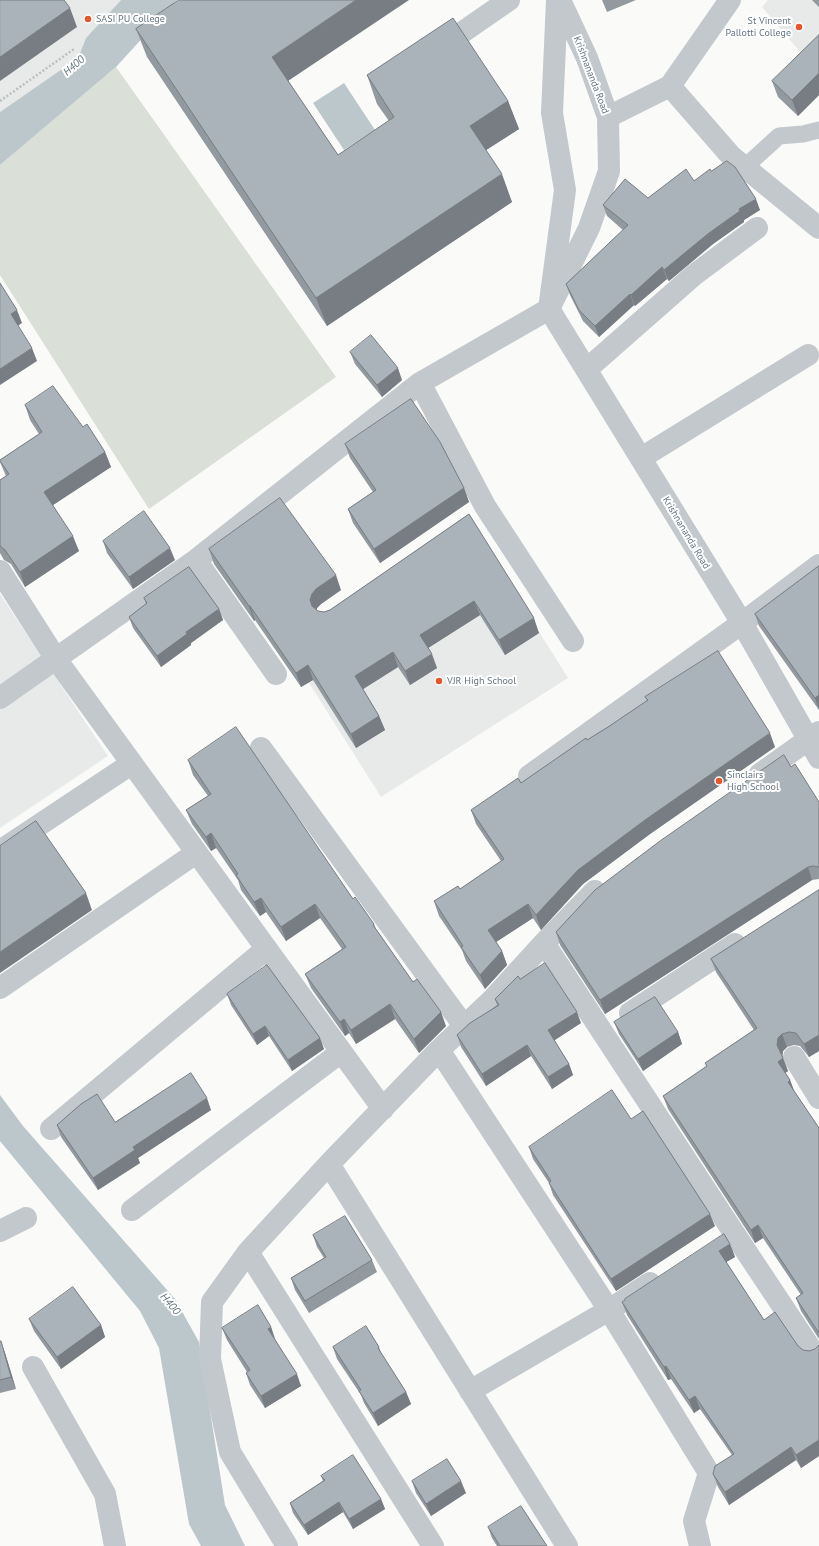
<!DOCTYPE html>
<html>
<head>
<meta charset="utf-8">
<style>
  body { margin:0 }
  canvas { display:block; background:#fafaf8 }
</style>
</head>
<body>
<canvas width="819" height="1546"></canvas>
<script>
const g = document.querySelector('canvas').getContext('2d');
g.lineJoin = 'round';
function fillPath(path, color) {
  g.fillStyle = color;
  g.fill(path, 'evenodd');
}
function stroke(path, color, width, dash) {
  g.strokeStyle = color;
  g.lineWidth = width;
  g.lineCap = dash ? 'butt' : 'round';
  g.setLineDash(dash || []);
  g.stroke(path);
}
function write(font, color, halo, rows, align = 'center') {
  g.font = font + ' "PT Sans",sans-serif';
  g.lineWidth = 4;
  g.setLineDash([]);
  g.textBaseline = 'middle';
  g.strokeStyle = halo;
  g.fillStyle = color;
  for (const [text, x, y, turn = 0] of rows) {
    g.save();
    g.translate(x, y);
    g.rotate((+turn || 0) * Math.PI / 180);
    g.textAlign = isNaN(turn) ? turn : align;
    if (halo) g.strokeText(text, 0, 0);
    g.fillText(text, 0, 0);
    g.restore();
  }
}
fillPath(new Path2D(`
  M 0,0 L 121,0 L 86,38 L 78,58 L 0,112 Z
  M 768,0 L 819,0 L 819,46 L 807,60 L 762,7 Z
  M 497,565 L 568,678 L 381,797 L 309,683 Z
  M 0,594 L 108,756 L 0,828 Z`), '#e8e9e9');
fillPath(new Path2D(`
  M 116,67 L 336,377 L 149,509 L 0,275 L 0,165 Z`), '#dadfd7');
fillPath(new Path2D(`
  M 121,0 L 177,0 L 116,67 L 0,165 L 0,112 L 78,58 L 86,38 Z
  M 344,83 L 375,130 L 344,150 L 313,103 Z
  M 0,1095 L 23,1126 L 175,1299 L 199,1342 L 225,1505 L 245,1546 L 201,1546 L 189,1524 L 159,1348 L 140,1311 L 0,1141 Z`), '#bbc7cb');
stroke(new Path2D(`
  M 0,101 L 74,49`), '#bbbfc2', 2.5, [2, 2]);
stroke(new Path2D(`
  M 745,167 L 779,136 L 803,134 L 819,130`), '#c3c8cc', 17);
stroke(new Path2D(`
  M 560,0 L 587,58 L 608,117 L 609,171 L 589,228 L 549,309 L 742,623 L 819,758
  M 454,38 L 509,0
  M 670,86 L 731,156 L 819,228
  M 608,117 L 670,86 L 730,0
  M 587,369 L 694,275 L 757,228
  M 420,383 L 485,506 L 573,641
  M 641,458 L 808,355
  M 196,560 L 276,674
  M 0,571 L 56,659 L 383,1109
  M 0,698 L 196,560 L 420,383 L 549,309 L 565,190 L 552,113 L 557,0
  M 261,748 L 464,1026
  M 760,774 L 819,732
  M 529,776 L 742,623 L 819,565
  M 0,851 L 131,764
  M 544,943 L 732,1230 L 813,1352
  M 0,988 L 196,853
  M 630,1013 L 735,944
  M 439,1050 L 609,1310 L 709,1473 L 694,1521 L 700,1546
  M 794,1057 L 819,1098
  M 51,1129 L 266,949
  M 329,1164 L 567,1546
  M 132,1210 L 341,1052
  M 0,1231 L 26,1218
  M 248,1252 L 433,1546
  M 33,1367 L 105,1494 L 115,1546
  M 470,1391 L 609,1310 L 650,1283
  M 287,1546 L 230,1452 L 210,1359 L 212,1302 L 248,1252 L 329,1164 L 439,1050 L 493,999 L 544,943 L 595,891`), '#c3c8cc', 22);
fillPath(new Path2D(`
  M 602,0 L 636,0 L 607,12 Z
  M 812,0 L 819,0 L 819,7 Z
  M 136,29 L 288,81 L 338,155 L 389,121 L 377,104 L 367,75 L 508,101 L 519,129 L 486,150 L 512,202 L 327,326 L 147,57 Z
  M 819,35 L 819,95 L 798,116 L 778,97 L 772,81 Z
  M 711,171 L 760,210 L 744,220 L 744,222 L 713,244 L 669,281 L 667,279 L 635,306 L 634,305 L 599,337 L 583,321 L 570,295 L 566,284 L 623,230 L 607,216 L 603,205 L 648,198 L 694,181 Z
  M 350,352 L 402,380 L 382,397 L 355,364 Z
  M 25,405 L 83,427 L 105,452 L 111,467 L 53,505 L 79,551 L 25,587 L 11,564 L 4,560 L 0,553 L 0,480 L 6,476 L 0,462 L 0,460 L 39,434 L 30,420 Z
  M 345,444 L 464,488 L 469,502 L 380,563 L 353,523 L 348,509 L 373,492 L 350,458 Z
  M 469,514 L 539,633 L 505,655 L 480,615 L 428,648 L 437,668 L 410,685 L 398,667 L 363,689 L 379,716 L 385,730 L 356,748 L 313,680 L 301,687 L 255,620 L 254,621 L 214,564 L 209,549 L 341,590 L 321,604 L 317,608 L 317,610 L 318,611 L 324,612 L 330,610 Z
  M 103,541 L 175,560 L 133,589 L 107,553 Z
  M 819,566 L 819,710 L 759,626 L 755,614 Z
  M 144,598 L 219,609 L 223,620 L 191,643 L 191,645 L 161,667 L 133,628 L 129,617 L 146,604 Z
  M 645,697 L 775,747 L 650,834 L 583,884 L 541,930 L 533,918 L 496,942 L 502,951 L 507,965 L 485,989 L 466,961 L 462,950 L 439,916 L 434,901 L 460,889 L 501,861 L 476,824 L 471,810 L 521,783 L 608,727 L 647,701 Z
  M 188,760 L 353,899 L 374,924 L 376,929 L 413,982 L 446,1026 L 419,1053 L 395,1019 L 356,1044 L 349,1033 L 345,1036 L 311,988 L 305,974 L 342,949 L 320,918 L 286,941 L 266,912 L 260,916 L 241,890 L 238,880 L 216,848 L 211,851 L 192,824 L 186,810 L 208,796 L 193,775 Z
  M 791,767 L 819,802 L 819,879 L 812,880 L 605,1014 L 560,945 L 556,932 Z
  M 819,890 L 819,1051 L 809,1057 L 800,1046 L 794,1045 L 787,1047 L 783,1051 L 782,1056 L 788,1071 L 785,1073 L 790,1080 L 794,1091 L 819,1128 L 819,1339 L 801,1311 L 796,1298 L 801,1295 L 763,1238 L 755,1243 L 668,1109 L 663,1096 L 707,1066 L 705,1063 L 754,1030 L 716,972 L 711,959 Z
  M 520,979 L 581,1023 L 554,1040 L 569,1064 L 573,1075 L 552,1089 L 531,1056 L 486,1086 L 461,1047 L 457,1035 L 497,1005 L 495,999 Z
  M 227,994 L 324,1049 L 292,1071 L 269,1036 L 257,1045 L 231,1005 Z
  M 614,1022 L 678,1032 L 682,1044 L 643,1071 L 619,1034 Z
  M 211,1110 L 138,1158 L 140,1163 L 98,1190 L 61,1137 L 57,1125 L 115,1122 Z
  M 631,1119 L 715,1226 L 616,1291 L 553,1195 L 549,1183 L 533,1159 L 529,1147 Z
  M 313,1235 L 372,1260 L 377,1272 L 309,1313 L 295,1290 L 291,1278 L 324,1258 L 317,1247 Z
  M 730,1244 L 735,1257 L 726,1262 L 764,1320 L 803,1350 L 809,1351 L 815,1349 L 819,1345 L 819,1456 L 801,1468 L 796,1460 L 729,1505 L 718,1487 L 713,1474 L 732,1455 L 700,1409 L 694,1413 L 671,1379 L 668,1380 L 627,1315 L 622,1302 Z
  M 29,1319 L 101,1325 L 105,1337 L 61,1369 L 34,1331 Z
  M 271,1327 L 275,1339 L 301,1386 L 265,1408 L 250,1385 L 246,1373 L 247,1372 L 227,1340 L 222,1328 Z
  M 0,1341 L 5,1353 L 16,1389 L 0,1393 Z
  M 333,1347 L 379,1347 L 382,1355 L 406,1392 L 411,1404 L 378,1426 L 364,1403 L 361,1395 L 337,1359 Z
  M 321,1476 L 381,1499 L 385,1509 L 353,1529 L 343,1512 L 308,1535 L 293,1513 L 290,1503 L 323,1481 Z
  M 412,1481 L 466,1493 L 431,1516 L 416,1493 Z
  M 488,1527 L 547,1546 L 497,1546 L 492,1538 Z`), '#929a9f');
fillPath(new Path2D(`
  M 356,0 L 409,0 L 282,85 L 272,57 Z
  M 70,8 L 77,27 L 0,81 L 0,57 Z
  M 819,73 L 819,95 L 798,116 L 792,100 Z
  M 508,101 L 519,129 L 480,154 L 470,126 Z
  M 502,174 L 512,202 L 327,326 L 316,298 Z
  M 756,199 L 760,210 L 744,220 L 744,222 L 713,244 L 669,281 L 664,270 L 709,233 L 739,209 Z
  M 662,267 L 667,279 L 635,306 L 631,295 Z
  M 630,294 L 634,305 L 599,337 L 595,326 Z
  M 17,310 L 22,323 L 16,327 L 11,314 Z
  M 32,348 L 37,361 L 0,385 L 0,369 Z
  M 398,368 L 402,380 L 382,397 L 377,385 Z
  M 105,452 L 111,467 L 50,507 L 44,492 Z
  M 464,488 L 469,502 L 380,563 L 374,549 Z
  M 73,536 L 79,551 L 25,587 L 20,572 Z
  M 170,548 L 175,560 L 133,589 L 129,577 Z
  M 336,575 L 341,590 L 321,604 L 317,608 L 316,615 L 310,600 L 312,594 L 316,589 Z
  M 474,601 L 480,615 L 425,650 L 420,635 Z
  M 249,606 L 250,606 L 255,620 L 254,621 Z
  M 219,609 L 223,620 L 191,643 L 191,645 L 161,667 L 157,656 L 186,632 Z
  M 534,618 L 539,633 L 505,655 L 499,640 Z
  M 393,652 L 398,667 L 360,691 L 355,676 Z
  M 432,654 L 437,668 L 410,685 L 405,671 Z
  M 308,665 L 313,680 L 301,687 L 296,673 Z
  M 819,695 L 819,710 L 815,698 Z
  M 379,716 L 385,730 L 356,748 L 351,734 Z
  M 770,733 L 775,747 L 650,834 L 583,884 L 541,930 L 536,915 L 578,870 L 645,820 Z
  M 211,833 L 216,848 L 211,851 L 206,837 Z
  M 808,867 L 812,880 L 605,1014 L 600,1000 Z
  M 86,893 L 92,910 L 0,973 L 0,952 Z
  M 261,898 L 266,912 L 260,916 L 254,902 Z
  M 315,904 L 320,918 L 286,941 L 281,927 Z
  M 528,904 L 533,918 L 493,944 L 488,930 Z
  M 502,951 L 507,965 L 485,989 L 480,975 Z
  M 390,1004 L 395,1019 L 356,1044 L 351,1030 Z
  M 441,1012 L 446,1026 L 419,1053 L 414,1039 Z
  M 577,1012 L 581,1023 L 552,1042 L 548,1030 Z
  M 344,1019 L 349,1033 L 345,1036 L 340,1022 Z
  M 265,1026 L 269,1036 L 257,1045 L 253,1034 Z
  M 678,1032 L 682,1044 L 643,1071 L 638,1059 Z
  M 782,1034 L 787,1047 L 783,1051 L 782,1058 L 777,1045 L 778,1038 Z
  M 819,1035 L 819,1051 L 809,1057 L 804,1044 Z
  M 320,1038 L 324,1049 L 292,1071 L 288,1060 Z
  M 527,1045 L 531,1056 L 486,1086 L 482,1074 Z
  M 783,1058 L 788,1071 L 783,1075 L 778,1062 Z
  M 569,1064 L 573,1075 L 552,1089 L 548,1077 Z
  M 790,1080 L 795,1093 L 788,1082 Z
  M 207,1098 L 211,1110 L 138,1158 L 140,1163 L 98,1190 L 93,1178 L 133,1147 Z
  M 710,1214 L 715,1226 L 616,1291 L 611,1279 Z
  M 758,1225 L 763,1238 L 755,1243 L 751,1230 Z
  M 730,1244 L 735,1257 L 723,1264 L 719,1251 Z
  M 101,1325 L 105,1337 L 61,1369 L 57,1357 Z
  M 271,1327 L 275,1339 L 268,1329 Z
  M 1,1341 L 5,1353 L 16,1389 L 11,1377 Z
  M 666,1366 L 671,1379 L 668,1380 L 664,1367 Z
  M 297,1374 L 301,1386 L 265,1408 L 261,1396 Z
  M 406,1392 L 411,1404 L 378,1426 L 373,1413 Z
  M 695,1396 L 700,1409 L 694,1413 L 689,1400 Z
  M 819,1440 L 819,1456 L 801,1468 L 796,1455 Z
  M 791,1447 L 796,1460 L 729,1505 L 725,1492 Z
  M 461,1481 L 466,1493 L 431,1516 L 426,1504 Z
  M 381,1499 L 385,1509 L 353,1529 L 349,1519 Z
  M 339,1502 L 343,1512 L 308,1535 L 304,1525 Z`), '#777d82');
const building = new Path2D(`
  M 0,0 L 64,0 L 70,8 L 0,57 Z
  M 179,0 L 356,0 L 272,57 L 338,155 L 394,117 L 367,75 L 453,18 L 508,101 L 470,126 L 502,174 L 316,298 L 136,29 Z
  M 819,35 L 819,73 L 792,100 L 772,81 Z
  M 727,161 L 735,167 L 756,199 L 739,209 L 740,211 L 709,233 L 664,270 L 662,267 L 631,295 L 630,294 L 595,326 L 579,310 L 566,284 L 628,225 L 603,205 L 625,179 L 648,198 L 686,169 L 694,181 L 710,169 L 711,171 Z
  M 0,283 L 17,310 L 11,314 L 32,348 L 0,369 Z
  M 371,335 L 398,368 L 377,385 L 350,352 Z
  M 53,386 L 83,427 L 87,424 L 105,452 L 44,492 L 73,536 L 20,572 L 5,550 L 0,546 L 0,480 L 9,474 L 0,461 L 0,460 L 42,432 L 25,405 Z
  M 411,399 L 440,442 L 464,488 L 374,549 L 348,509 L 376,490 L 345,444 Z
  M 280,498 L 336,575 L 316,589 L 312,594 L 310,600 L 312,606 L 318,611 L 324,612 L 330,610 L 469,514 L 534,618 L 499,640 L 474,601 L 420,635 L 432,654 L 405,671 L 393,652 L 355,676 L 379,716 L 351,734 L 308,665 L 296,673 L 250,606 L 249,606 L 209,549 Z
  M 144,511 L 170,548 L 129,577 L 103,541 Z
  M 819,566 L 819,695 L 815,698 L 755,614 Z
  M 189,567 L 219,609 L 186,632 L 187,634 L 157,656 L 129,617 L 147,603 L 144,598 Z
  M 718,651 L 770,733 L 645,820 L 578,870 L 536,915 L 528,904 L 488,930 L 502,951 L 480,975 L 461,947 L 463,946 L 434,901 L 458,886 L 460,889 L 504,859 L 471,810 L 518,778 L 521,783 L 586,738 L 587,740 L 608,727 L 648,700 L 645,697 Z
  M 236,727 L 353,899 L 355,897 L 374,924 L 373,925 L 413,982 L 417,979 L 441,1012 L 414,1039 L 390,1004 L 351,1030 L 344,1019 L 340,1022 L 305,974 L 346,947 L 315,904 L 281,927 L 261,898 L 254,902 L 236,875 L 238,874 L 211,833 L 206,837 L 186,810 L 211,794 L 188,760 Z
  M 784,755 L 791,767 L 795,764 L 819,802 L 819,867 L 813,866 L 808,867 L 600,1000 L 556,932 L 595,890 L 660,841 Z
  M 36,821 L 86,893 L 0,952 L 0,846 Z
  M 819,890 L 819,1035 L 804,1044 L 796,1033 L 789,1032 L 782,1034 L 778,1038 L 777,1045 L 783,1058 L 778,1062 L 790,1080 L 788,1082 L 819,1128 L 819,1333 L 796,1298 L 803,1293 L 758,1225 L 751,1230 L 663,1096 L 707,1066 L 705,1063 L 757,1028 L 711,959 Z
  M 545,963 L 577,1012 L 548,1030 L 569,1064 L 548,1077 L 527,1045 L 482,1074 L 457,1035 L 470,1023 L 499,1005 L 495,999 L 518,976 L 520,979 Z
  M 267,965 L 320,1038 L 288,1060 L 265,1026 L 253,1034 L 227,994 Z
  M 655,997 L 678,1032 L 638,1059 L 614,1022 Z
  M 191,1073 L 207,1098 L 133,1147 L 135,1150 L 93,1178 L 57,1125 L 81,1104 L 97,1094 L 115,1122 Z
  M 612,1090 L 631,1119 L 643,1111 L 710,1214 L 611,1279 L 549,1183 L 551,1181 L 529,1147 Z
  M 345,1216 L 372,1260 L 305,1301 L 291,1278 L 326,1257 L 313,1235 Z
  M 724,1234 L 730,1244 L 719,1251 L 764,1320 L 775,1312 L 798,1346 L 803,1350 L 809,1351 L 815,1349 L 819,1345 L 819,1440 L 796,1455 L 791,1447 L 725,1492 L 713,1474 L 715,1466 L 734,1454 L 695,1396 L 689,1400 L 666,1366 L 664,1367 L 622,1302 L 625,1300 L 625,1299 Z
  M 73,1287 L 101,1325 L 57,1357 L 29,1319 Z
  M 258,1305 L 271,1327 L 268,1329 L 297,1374 L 261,1396 L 246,1373 L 250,1370 L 222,1328 Z
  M 366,1326 L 379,1347 L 378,1348 L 406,1392 L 373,1413 L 359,1391 L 361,1390 L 333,1347 Z
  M 0,1341 L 1,1341 L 11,1377 L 0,1380 Z
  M 353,1455 L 381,1499 L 349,1519 L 339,1502 L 304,1525 L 290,1503 L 325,1480 L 321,1476 Z
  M 447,1459 L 461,1481 L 426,1504 L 412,1481 Z
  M 521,1506 L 547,1546 L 500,1546 L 488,1527 Z`);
fillPath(building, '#aab3b9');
stroke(building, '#777d82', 1);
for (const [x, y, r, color] of [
  [88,19,4,"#e4572e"],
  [799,27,4,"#e4572e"],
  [439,681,4,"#e4572e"],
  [719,781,4,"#e4572e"]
]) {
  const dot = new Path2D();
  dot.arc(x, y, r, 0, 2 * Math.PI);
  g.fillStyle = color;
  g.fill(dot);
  stroke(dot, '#fff', 1.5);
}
write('10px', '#657683', '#fff', [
  ["SASI PU College",96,19],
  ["St Vincent",791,21,"right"],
  ["Pallotti College",791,33,"right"],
  ["VJR High School",447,681],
  ["Sinclairs",727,775],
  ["High School",727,787]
], 'left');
write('10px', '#657683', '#fff', [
  ["Krishnananda Road",591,75,69],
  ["Krishnananda Road",686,533,59]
]);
write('italic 11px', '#60757c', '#fff', [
  ["H400",74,66,-41],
  ["H400",170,1304,50]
]);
</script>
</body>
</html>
